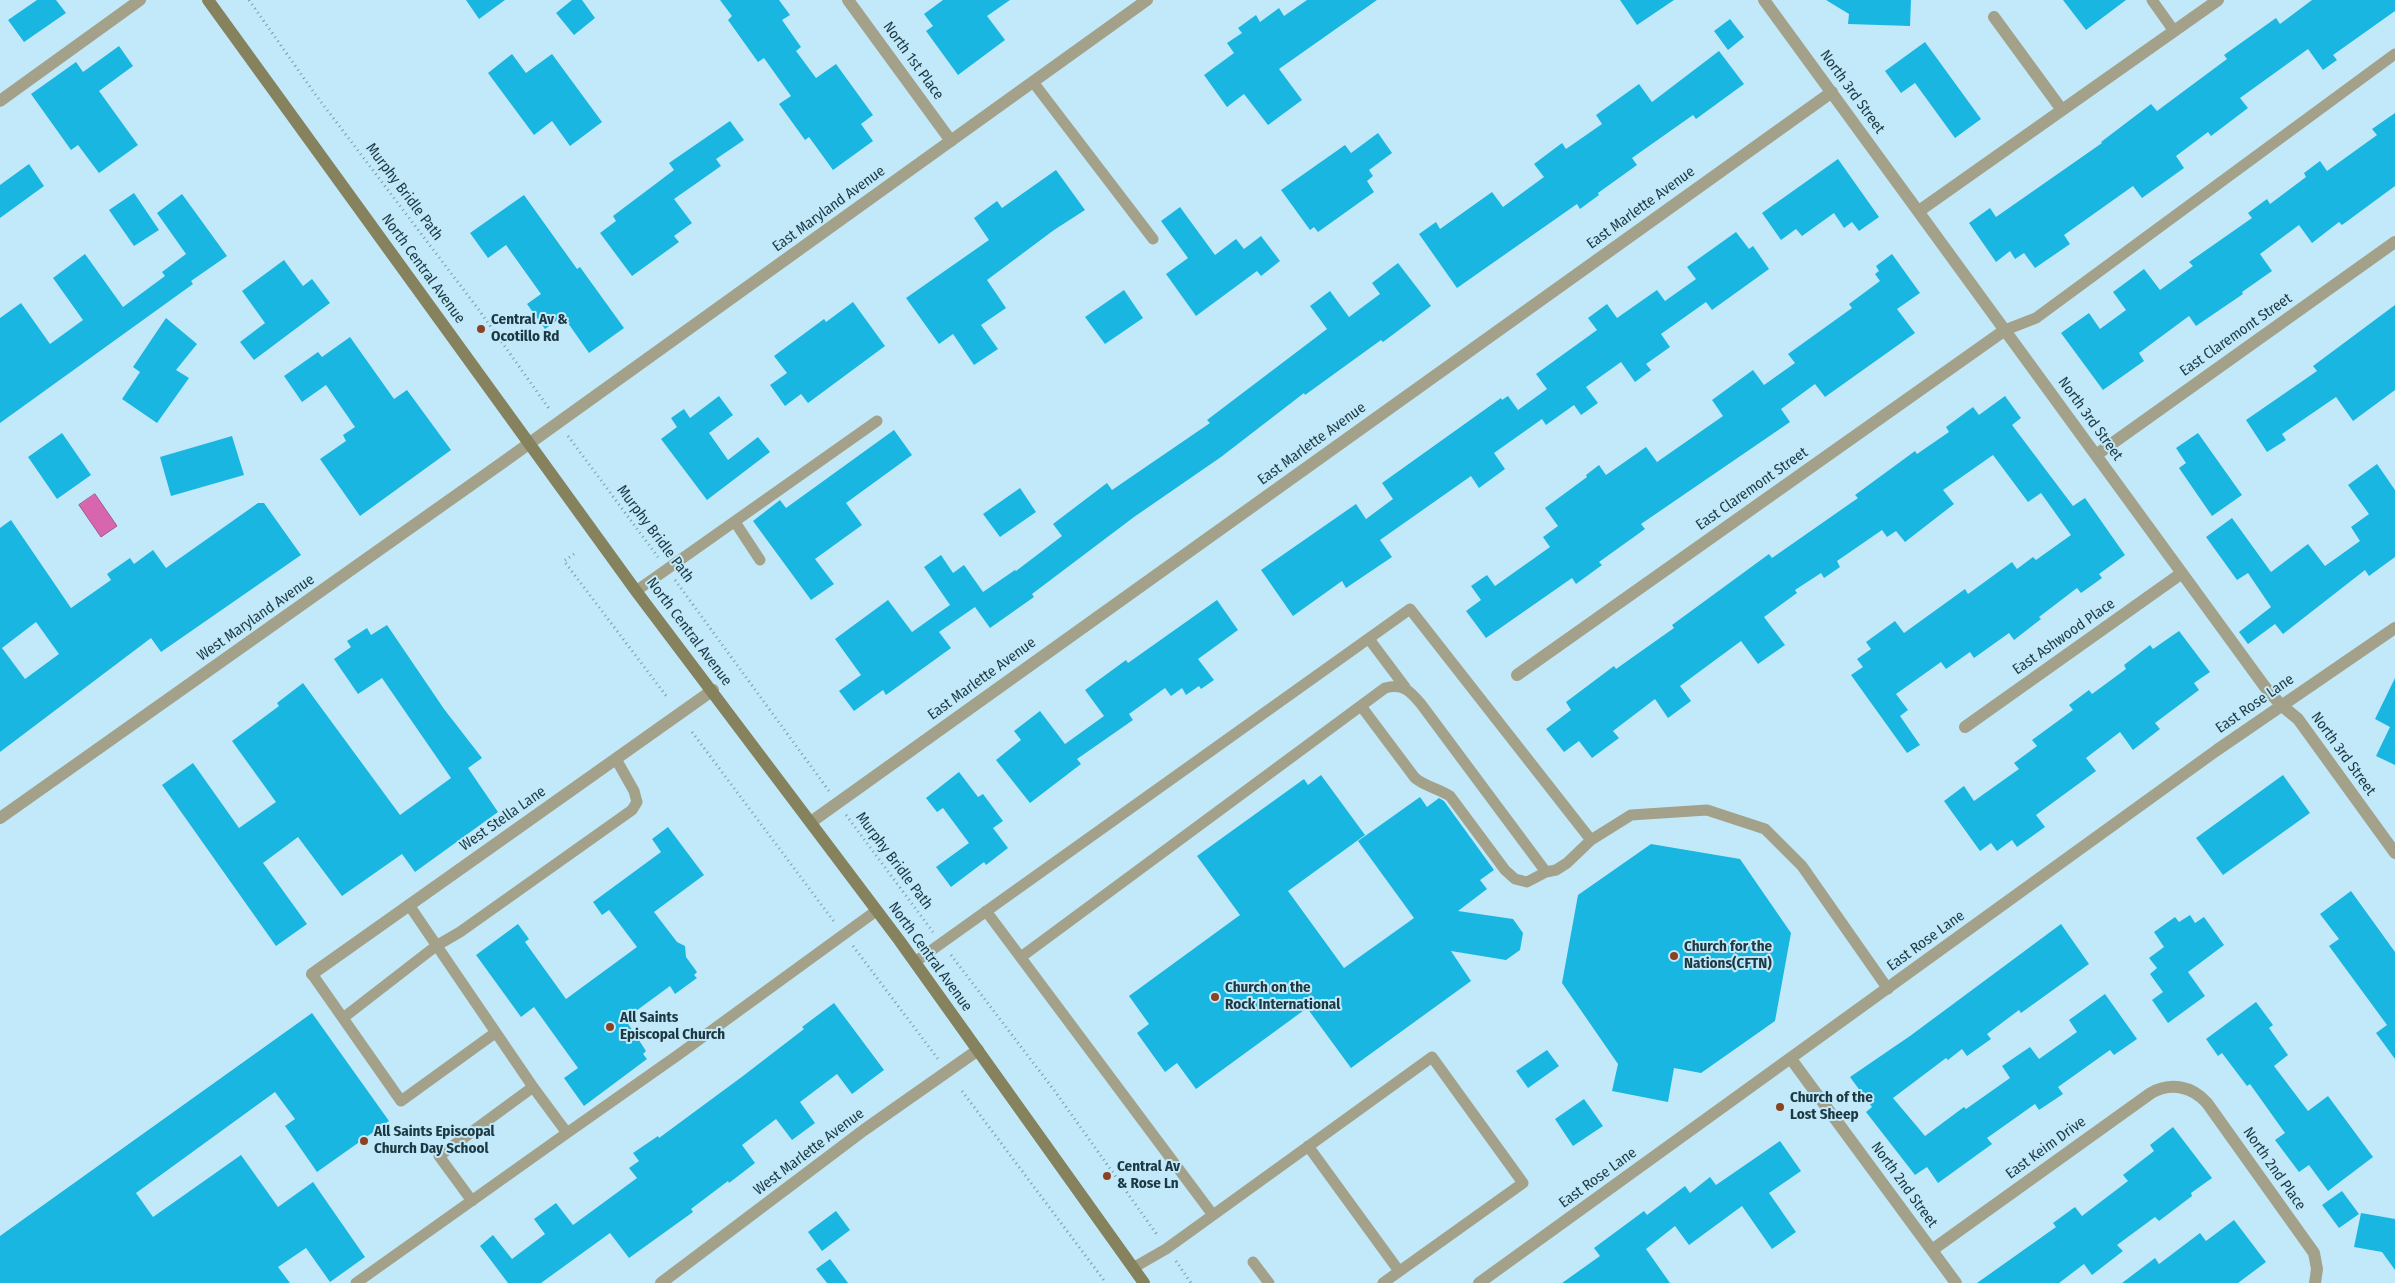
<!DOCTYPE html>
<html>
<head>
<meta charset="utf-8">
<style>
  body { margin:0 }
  canvas { display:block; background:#c2e9f9 }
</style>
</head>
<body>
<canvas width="2395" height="1283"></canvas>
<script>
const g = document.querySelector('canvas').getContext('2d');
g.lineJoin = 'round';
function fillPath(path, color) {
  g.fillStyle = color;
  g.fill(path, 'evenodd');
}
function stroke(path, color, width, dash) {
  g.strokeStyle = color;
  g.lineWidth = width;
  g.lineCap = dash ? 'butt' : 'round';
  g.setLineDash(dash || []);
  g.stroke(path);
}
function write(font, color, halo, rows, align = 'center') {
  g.font = font + ' "Fira Sans Condensed",sans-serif';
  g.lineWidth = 4;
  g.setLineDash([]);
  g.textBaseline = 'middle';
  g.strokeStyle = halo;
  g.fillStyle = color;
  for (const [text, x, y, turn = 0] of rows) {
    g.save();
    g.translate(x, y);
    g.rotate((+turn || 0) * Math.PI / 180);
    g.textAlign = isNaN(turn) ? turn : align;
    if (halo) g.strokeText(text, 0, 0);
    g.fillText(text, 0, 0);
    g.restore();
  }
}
const water = new Path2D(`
  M 95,494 L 117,526 L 101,537 L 79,505 Z`);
fillPath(water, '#d866ae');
stroke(water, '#a0588e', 1);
fillPath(new Path2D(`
  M 37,0 L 56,0 L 66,13 L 24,42 L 8,20 Z
  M 466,0 L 505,0 L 479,19 Z
  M 572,0 L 582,0 L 595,18 L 574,35 L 556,13 Z
  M 720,0 L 779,0 L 790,15 L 782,20 L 801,47 L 796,51 L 816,78 L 836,64 L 873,115 L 861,124 L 873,141 L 833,170 L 809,137 L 805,140 L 779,104 L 791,96 L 764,58 L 758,62 L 728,20 L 732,16 Z
  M 943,0 L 1010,0 L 987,16 L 1005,40 L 958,75 L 926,31 L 933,26 L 924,14 Z
  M 1307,0 L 1377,0 L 1279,69 L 1302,100 L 1268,125 L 1244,94 L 1227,107 L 1204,75 L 1234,53 L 1227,43 L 1242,33 L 1238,28 L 1256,15 L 1260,22 L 1279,8 L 1284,16 Z
  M 1620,0 L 1674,0 L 1637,25 Z
  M 1826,0 L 1911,0 L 1910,26 L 1848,24 L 1849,14 Z
  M 2063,0 L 2126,0 L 2086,30 Z
  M 2312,0 L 2395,0 L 2395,11 L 2333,55 L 2337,60 L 2323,70 L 2308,49 L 2240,98 L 2248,108 L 2211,136 L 2208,132 L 2176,156 L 2184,168 L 2142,198 L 2133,186 L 2064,235 L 2070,244 L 2035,268 L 2024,253 L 2015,259 L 2010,251 L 1996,262 L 1969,223 L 1990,208 L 1996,217 L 2102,143 L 2101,142 L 2151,104 L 2157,111 L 2227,59 L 2224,55 L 2276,18 L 2280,24 Z
  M 1730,19 L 1744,37 L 1728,50 L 1714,31 Z
  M 1925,42 L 1981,119 L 1955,138 L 1915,83 L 1901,93 L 1885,71 Z
  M 119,46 L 133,66 L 99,91 L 138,145 L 99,173 L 78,145 L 71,150 L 31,94 L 76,62 L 83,72 Z
  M 1719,51 L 1744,84 L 1696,119 L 1693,115 L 1632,158 L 1637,165 L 1598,193 L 1599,195 L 1580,209 L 1577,204 L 1457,288 L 1419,234 L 1436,222 L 1440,229 L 1492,192 L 1503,207 L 1544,177 L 1534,164 L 1562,143 L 1566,149 L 1602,124 L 1596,115 L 1639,84 L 1652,102 Z
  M 512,54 L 526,73 L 552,54 L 602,122 L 570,146 L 552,121 L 534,135 L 488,73 Z
  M 2395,113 L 2395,186 L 2342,225 L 2339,222 L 2312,243 L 2299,225 L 2260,254 L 2272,271 L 2242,292 L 2243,294 L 2196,326 L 2189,316 L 2139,353 L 2144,361 L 2103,390 L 2061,333 L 2089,313 L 2100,329 L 2126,310 L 2113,292 L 2144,269 L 2160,290 L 2193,266 L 2189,262 L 2252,218 L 2248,213 L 2267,199 L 2270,204 L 2306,177 L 2304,173 L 2320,161 L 2327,171 L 2377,135 L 2372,129 Z
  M 730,121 L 744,140 L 716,159 L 721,166 L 674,199 L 692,223 L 674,236 L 679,242 L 632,276 L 600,233 L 616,221 L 613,216 L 674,170 L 669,163 Z
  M 1378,133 L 1392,153 L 1369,170 L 1373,176 L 1367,181 L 1374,192 L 1318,232 L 1314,227 L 1310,230 L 1281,190 L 1345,145 L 1351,153 Z
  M 1838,159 L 1879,217 L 1859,231 L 1852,222 L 1844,228 L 1834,213 L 1802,236 L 1796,229 L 1781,240 L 1762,213 Z
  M 29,164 L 44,186 L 0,218 L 0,185 Z
  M 1056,170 L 1085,210 L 1054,230 L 987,280 L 1006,308 L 981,325 L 998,349 L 974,365 L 953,334 L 939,344 L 906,298 L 989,240 L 974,218 L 997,201 L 1002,208 Z
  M 134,193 L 159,230 L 134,246 L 109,210 Z
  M 182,194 L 227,256 L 191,281 L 193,284 L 0,423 L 0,318 L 21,303 L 50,344 L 83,320 L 53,278 L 85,254 L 123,307 L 165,276 L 162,272 L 186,254 L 157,213 Z
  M 524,195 L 577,269 L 580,267 L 624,328 L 589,353 L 563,316 L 545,329 L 527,304 L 541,294 L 506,245 L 488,258 L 470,233 Z
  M 1180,207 L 1215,255 L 1236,239 L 1244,249 L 1261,236 L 1280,261 L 1261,276 L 1257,271 L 1196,316 L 1166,274 L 1188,258 L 1161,221 Z
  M 1736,232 L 1749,249 L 1753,246 L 1769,269 L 1712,310 L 1706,302 L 1661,334 L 1670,347 L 1646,364 L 1651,370 L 1635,382 L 1621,362 L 1586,387 L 1598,403 L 1581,415 L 1574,405 L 1546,425 L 1542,419 L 1494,453 L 1505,469 L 1479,488 L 1471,476 L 1380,540 L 1392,557 L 1346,588 L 1342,581 L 1293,616 L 1261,570 L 1356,504 L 1366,519 L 1393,499 L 1382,483 L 1501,398 L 1502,400 L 1508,396 L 1518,410 L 1547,389 L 1536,374 L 1597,330 L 1588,318 L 1607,304 L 1617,318 L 1657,290 L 1665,301 L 1696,279 L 1687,267 Z
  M 1892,254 L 1920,293 L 1897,309 L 1915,333 L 1825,397 L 1815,384 L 1781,409 L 1790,422 L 1641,524 L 1645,529 L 1599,562 L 1602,565 L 1576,584 L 1572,578 L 1486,638 L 1466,611 L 1481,600 L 1471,586 L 1487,575 L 1495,586 L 1550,547 L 1543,537 L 1558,526 L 1545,508 L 1587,477 L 1586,475 L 1599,465 L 1606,475 L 1646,447 L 1657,462 L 1723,416 L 1712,400 L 1753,370 L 1764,385 L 1795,363 L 1788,354 L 1852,308 L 1849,304 L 1880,281 L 1875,274 L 1879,271 L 1876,266 Z
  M 284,260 L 303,286 L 312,279 L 330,303 L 254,360 L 240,342 L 265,323 L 242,291 Z
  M 1398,263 L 1431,306 L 1383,342 L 1381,340 L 1305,395 L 1304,393 L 1221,457 L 1134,517 L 1032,594 L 1034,597 L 990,628 L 975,607 L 939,632 L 951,648 L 886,695 L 883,690 L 854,711 L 839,691 L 861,675 L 835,639 L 888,600 L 912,632 L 950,605 L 924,567 L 941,555 L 953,573 L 964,565 L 983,592 L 1015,570 L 1016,571 L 1062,536 L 1053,524 L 1107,483 L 1112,490 L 1210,423 L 1207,420 L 1327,329 L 1310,306 L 1330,291 L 1349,317 L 1380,294 L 1372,283 Z
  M 1124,290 L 1143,318 L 1105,344 L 1085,317 Z
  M 853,302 L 885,346 L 808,403 L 801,394 L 785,406 L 770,385 L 787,373 L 774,356 L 824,319 L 826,322 Z
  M 2395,305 L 2395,390 L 2353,421 L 2336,397 L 2282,434 L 2286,440 L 2267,452 L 2246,420 L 2317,371 L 2313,366 Z
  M 166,318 L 197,344 L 176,370 L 189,378 L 157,423 L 122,399 L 140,372 L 133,367 Z
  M 350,337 L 394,399 L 407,390 L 451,450 L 360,516 L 320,459 L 346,441 L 343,435 L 355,427 L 326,385 L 302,402 L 284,376 L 318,352 L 322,357 Z
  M 719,396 L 733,415 L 709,433 L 728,460 L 758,437 L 770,452 L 707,500 L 661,439 L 677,427 L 671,418 L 684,409 L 690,418 Z
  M 2005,396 L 2021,418 L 2012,425 L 2073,506 L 2085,498 L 2125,555 L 2099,574 L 2102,578 L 2081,593 L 2077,588 L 2039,617 L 2041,619 L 2014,640 L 2009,633 L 1974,658 L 1970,652 L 1946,669 L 1941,662 L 1896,694 L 1908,710 L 1900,716 L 1920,745 L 1907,753 L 1851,675 L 1863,667 L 1857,659 L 1871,649 L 1866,642 L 1895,621 L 1904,633 L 1965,589 L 1968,594 L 2012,562 L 2017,569 L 2033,557 L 2036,560 L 2071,535 L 2041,493 L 2028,502 L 1993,455 L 1943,490 L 1954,504 L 1905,542 L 1896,531 L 1887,537 L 1882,530 L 1837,561 L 1840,567 L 1824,578 L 1821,573 L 1795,590 L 1797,593 L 1764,617 L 1785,645 L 1758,664 L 1741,641 L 1680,686 L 1691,701 L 1668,718 L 1655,699 L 1613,731 L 1619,738 L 1592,758 L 1579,741 L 1564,752 L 1546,729 L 1571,710 L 1566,702 L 1614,666 L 1616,669 L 1674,628 L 1672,625 L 1769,554 L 1772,558 L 1858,498 L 1855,495 L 1915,451 L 1917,454 L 1949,432 L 1946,427 L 1973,407 L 1979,415 Z
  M 894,430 L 912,455 L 846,503 L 862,525 L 815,559 L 834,584 L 811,600 L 753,521 L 780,500 L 786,508 Z
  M 62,433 L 91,475 L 57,499 L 28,457 Z
  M 2198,433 L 2242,495 L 2212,516 L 2179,468 L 2186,463 L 2176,448 Z
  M 232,436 L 244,475 L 171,496 L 160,457 Z
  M 2377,464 L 2395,490 L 2395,557 L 2369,576 L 2365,570 L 2283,634 L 2275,624 L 2248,644 L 2239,632 L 2271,607 L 2248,573 L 2237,580 L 2206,537 L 2232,518 L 2271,572 L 2308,544 L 2325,566 L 2360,541 L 2351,527 L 2369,514 L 2348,485 Z
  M 1020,488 L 1036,512 L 1000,537 L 983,514 Z
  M 258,503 L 264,503 L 301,555 L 161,652 L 151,638 L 0,752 L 0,528 L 11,520 L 71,608 L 111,580 L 107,574 L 130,558 L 134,564 L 153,550 L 166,568 ZM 36,622 L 59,654 L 25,679 L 2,648 Z
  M 1217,600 L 1238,630 L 1198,659 L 1214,680 L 1201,689 L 1199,686 L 1186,695 L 1182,688 L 1171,696 L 1165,688 L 1129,714 L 1133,720 L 1077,759 L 1081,764 L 1030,803 L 996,760 L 1021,740 L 1014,731 L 1040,711 L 1065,744 L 1104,716 L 1085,690 L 1126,660 L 1128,663 Z
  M 387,625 L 444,709 L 482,758 L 468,768 L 498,812 L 415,872 L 402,854 L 342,896 L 298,837 L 263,863 L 307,924 L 276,946 L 162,785 L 193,763 L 239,828 L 276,802 L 232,741 L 279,706 L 277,703 L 303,683 L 400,815 L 451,778 L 382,678 L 358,694 L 334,659 L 351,647 L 347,641 L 367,628 L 371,635 Z
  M 2179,631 L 2210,672 L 2194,683 L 2199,690 L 2155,723 L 2160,729 L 2133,750 L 2120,732 L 2086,758 L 2096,771 L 2036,815 L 2045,827 L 2017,847 L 2012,840 L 1997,851 L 1991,843 L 1980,851 L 1944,801 L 1964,786 L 1974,801 L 2019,769 L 2014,763 L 2037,746 L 2032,740 L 2073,710 L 2069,705 L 2089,690 L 2092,694 L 2126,669 L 2124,665 L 2150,645 L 2153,649 Z
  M 2395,678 L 2395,765 L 2376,756 L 2390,727 L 2375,719 Z
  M 959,772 L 978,797 L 983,794 L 1003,821 L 993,828 L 1008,848 L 986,865 L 984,862 L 951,887 L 936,867 L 969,843 L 943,808 L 937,812 L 926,798 Z
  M 1321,775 L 1365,835 L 1288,891 L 1344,968 L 1414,918 L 1358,841 L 1420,797 L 1427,807 L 1439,798 L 1444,801 L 1494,870 L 1480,880 L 1487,889 L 1458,911 L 1513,919 L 1523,933 L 1520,950 L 1506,960 L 1451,951 L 1471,981 L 1351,1068 L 1307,1008 L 1196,1089 L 1177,1063 L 1165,1072 L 1137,1033 L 1149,1024 L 1129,996 L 1240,915 L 1197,856 L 1304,779 L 1308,785 Z
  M 2283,775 L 2310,813 L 2223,875 L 2196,838 Z
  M 668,827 L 704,875 L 654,912 L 677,942 L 685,946 L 686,957 L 697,972 L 694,975 L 697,978 L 675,994 L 670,986 L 625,1019 L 646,1051 L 643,1054 L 647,1059 L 584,1106 L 564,1078 L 578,1068 L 534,1007 L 521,1017 L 476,955 L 518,924 L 529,939 L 525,942 L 566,999 L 637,947 L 609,910 L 602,915 L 593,902 L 661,852 L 652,839 Z
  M 1651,844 L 1740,859 L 1791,933 L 1775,1021 L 1701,1073 L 1674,1068 L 1668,1102 L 1612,1091 L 1618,1064 L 1562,983 L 1578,895 Z
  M 2351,891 L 2395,952 L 2395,1059 L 2376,1033 L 2387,1025 L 2329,946 L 2339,939 L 2320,914 Z
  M 2190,915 L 2195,923 L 2204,917 L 2224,945 L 2188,972 L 2205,996 L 2168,1023 L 2152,1000 L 2163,992 L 2150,974 L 2157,968 L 2149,958 L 2164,947 L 2154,932 L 2175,917 L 2179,922 Z
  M 2061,924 L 2089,964 L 2021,1013 L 2019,1010 L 1987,1034 L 1991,1039 L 1967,1056 L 1962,1049 L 1948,1060 L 1946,1058 L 1893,1098 L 1925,1136 L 1964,1107 L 1966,1109 L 2010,1078 L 2002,1066 L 2030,1047 L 2039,1059 L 2077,1032 L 2069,1020 L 2105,994 L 2137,1039 L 2114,1055 L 2110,1050 L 2058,1087 L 2063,1094 L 2039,1110 L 2035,1104 L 1987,1138 L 1992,1144 L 1938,1183 L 1927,1167 L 1915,1175 L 1866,1112 L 1872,1107 L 1850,1077 L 1910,1036 Z
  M 2256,1002 L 2273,1025 L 2269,1028 L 2288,1055 L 2274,1066 L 2308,1111 L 2328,1096 L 2373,1157 L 2328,1191 L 2309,1165 L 2299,1172 L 2275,1140 L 2285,1133 L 2250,1084 L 2247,1086 L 2222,1053 L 2218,1056 L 2206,1039 Z
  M 834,1003 L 884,1070 L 852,1094 L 837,1074 L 800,1102 L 815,1123 L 792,1140 L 776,1119 L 742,1145 L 755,1163 L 729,1183 L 728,1181 L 691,1209 L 693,1212 L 629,1258 L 610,1233 L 541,1283 L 508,1283 L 480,1246 L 493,1235 L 512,1259 L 545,1234 L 534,1219 L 556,1203 L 573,1225 L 637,1178 L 629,1168 L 639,1161 L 633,1153 L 658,1136 L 659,1138 L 743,1076 L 804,1029 L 802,1027 Z
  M 312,1013 L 389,1121 L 317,1172 L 285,1126 L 295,1119 L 275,1092 L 136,1193 L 153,1217 L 241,1155 L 278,1207 L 313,1182 L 365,1257 L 330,1282 L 306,1248 L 278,1267 L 290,1283 L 0,1283 L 0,1236 Z
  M 1547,1050 L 1559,1066 L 1528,1088 L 1516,1071 Z
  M 1584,1099 L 1603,1126 L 1573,1146 L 1555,1119 Z
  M 2173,1127 L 2212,1178 L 2191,1193 L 2192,1196 L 2159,1221 L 2155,1217 L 2117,1245 L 2123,1251 L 2092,1275 L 2084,1264 L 2059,1283 L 1977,1283 L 2056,1227 L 2053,1223 L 2075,1207 L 2082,1216 L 2128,1181 L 2123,1175 L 2154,1151 L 2150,1145 Z
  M 1780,1141 L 1801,1171 L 1769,1193 L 1796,1232 L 1772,1249 L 1742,1206 L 1689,1245 L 1675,1226 L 1646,1249 L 1670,1283 L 1562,1283 L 1600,1256 L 1594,1248 L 1644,1211 L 1647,1215 L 1685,1186 L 1690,1193 L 1710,1177 L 1716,1185 Z
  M 2342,1191 L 2359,1214 L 2339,1228 L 2322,1205 Z
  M 836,1211 L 850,1230 L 822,1251 L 808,1232 Z
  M 2361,1213 L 2395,1219 L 2395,1270 L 2382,1252 L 2354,1247 Z
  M 2234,1220 L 2266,1262 L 2238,1283 L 2122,1283 L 2155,1258 L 2159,1264 L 2200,1233 L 2206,1241 Z
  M 830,1259 L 848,1283 L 827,1283 L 816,1269 Z`), '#19b6e1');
stroke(new Path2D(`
  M 249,0 L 315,94 L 479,310 L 550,410
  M 568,436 L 658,557
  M 574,554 L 564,561 L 667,697
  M 675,580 L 829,791
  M 692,732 L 835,923
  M 846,815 L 933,932
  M 853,946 L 938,1059
  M 951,955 L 1054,1090 L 1158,1236
  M 962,1091 L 1106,1283
  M 1176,1261 L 1191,1283`), '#789ba8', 3, [1, 4]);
stroke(new Path2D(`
  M 2152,0 L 2174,31
  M 1033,82 L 1153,239
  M 2005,330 L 2036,318 L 2395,54
  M 735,522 L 760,560
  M 636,591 L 877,421
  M 1369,639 L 1405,687
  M 1361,706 L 1415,778 C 1426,787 1438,788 1450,796 L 1505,870 L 1515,879 L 1527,882 L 1546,872
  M 409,905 L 533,1087 L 567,1133 L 678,1055 L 876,911
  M 986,911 L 1213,1215
  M 1021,957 L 1385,688 C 1403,683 1410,691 1421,704 L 1546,872 L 1556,870 L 1567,863 L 1591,840 L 1631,815 L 1707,810 L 1765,829 L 1802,866 L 1888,989
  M 915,962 L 1410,609 L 1591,840
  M 312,974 L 401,1101 L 495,1033
  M 343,1018 L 436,946 L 460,932 L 632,810 L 637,802 L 634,791 L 616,759
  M 1308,1146 L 1399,1271
  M 472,1201 L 439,1156 L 533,1087
  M 1253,1262 L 1269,1283
  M 1133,1268 L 1166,1249 L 1432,1057 L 1523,1183 L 1383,1283
  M 356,1283 L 567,1133`), '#a3a189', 11);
stroke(new Path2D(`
  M 848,0 L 951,141
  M 1764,0 L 2265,687 L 2281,705 L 2298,719 L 2395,853
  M 1994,17 L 2062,110
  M 0,101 L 140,0
  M 1919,211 L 2218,0
  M 2096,455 L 2395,242
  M 1517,675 L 2005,330
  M 1965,727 L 2182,573
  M 811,822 L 1832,92
  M 312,974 L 713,690
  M 1791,1059 L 1956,1283
  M 1932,1250 L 2151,1093 C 2171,1082 2192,1086 2207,1103 L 2314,1253 L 2317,1269 L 2315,1283
  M 661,1283 L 864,1130 L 978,1050
  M 1479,1283 L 2217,750 L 2395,628`), '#a3a189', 12);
stroke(new Path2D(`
  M 0,818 L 502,463 L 1147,0`), '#a3a189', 12);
stroke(new Path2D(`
  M 208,0 L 636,591 L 899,940 L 1144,1283`), '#85825d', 12);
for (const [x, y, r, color] of [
  [481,329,5,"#8a4221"],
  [1674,956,5,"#8a4221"],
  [1215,997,5,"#8a4221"],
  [610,1027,5,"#8a4221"],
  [1780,1107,5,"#8a4221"],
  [364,1141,5,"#8a4221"],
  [1107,1176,5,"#8a4221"]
]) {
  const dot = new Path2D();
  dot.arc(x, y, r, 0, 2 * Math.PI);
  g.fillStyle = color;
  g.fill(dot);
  stroke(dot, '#c2e9f9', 2);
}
write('15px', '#1c3943', '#c2e9f9', [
  ["North 1st Place",913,61,54],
  ["North 3rd Street",1852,92,54],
  ["Murphy Bridle Path",404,192,53],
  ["East Marlette Avenue",1641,208,-36],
  ["East Maryland Avenue",829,209,-36],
  ["North Central Avenue",423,269,54],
  ["East Claremont Street",2236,335,-35],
  ["North 3rd Street",2090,419,54],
  ["East Marlette Avenue",1312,444,-36],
  ["East Claremont Street",1752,489,-35],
  ["Murphy Bridle Path",655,534,53],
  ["West Maryland Avenue",256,618,-35],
  ["North Central Avenue",689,632,53],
  ["East Ashwood Place",2064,637,-35],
  ["East Marlette Avenue",982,679,-36],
  ["East Rose Lane",2255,704,-35],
  ["North 3rd Street",2343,754,54],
  ["West Stella Lane",503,819,-35],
  ["Murphy Bridle Path",894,861,53],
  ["East Rose Lane",1926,941,-36],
  ["North Central Avenue",930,957,54],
  ["East Keim Drive",2046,1148,-36],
  ["West Marlette Avenue",809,1152,-37],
  ["North 2nd Place",2274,1169,55],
  ["East Rose Lane",1598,1178,-36],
  ["North 2nd Street",1904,1185,54]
]);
write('bold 15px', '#1c3943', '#c2e9f9', [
  ["Central Av &",491,320],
  ["Ocotillo Rd",491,337],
  ["Church for the",1684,947],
  ["Nations(CFTN)",1684,964],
  ["Church on the",1225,988],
  ["Rock International",1225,1005],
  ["All Saints",620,1018],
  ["Episcopal Church",620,1035],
  ["Church of the",1790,1098],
  ["Lost Sheep",1790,1115],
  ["All Saints Episcopal",374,1132],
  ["Church Day School",374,1149],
  ["Central Av",1117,1167],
  ["& Rose Ln",1117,1184]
], 'left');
</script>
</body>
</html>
